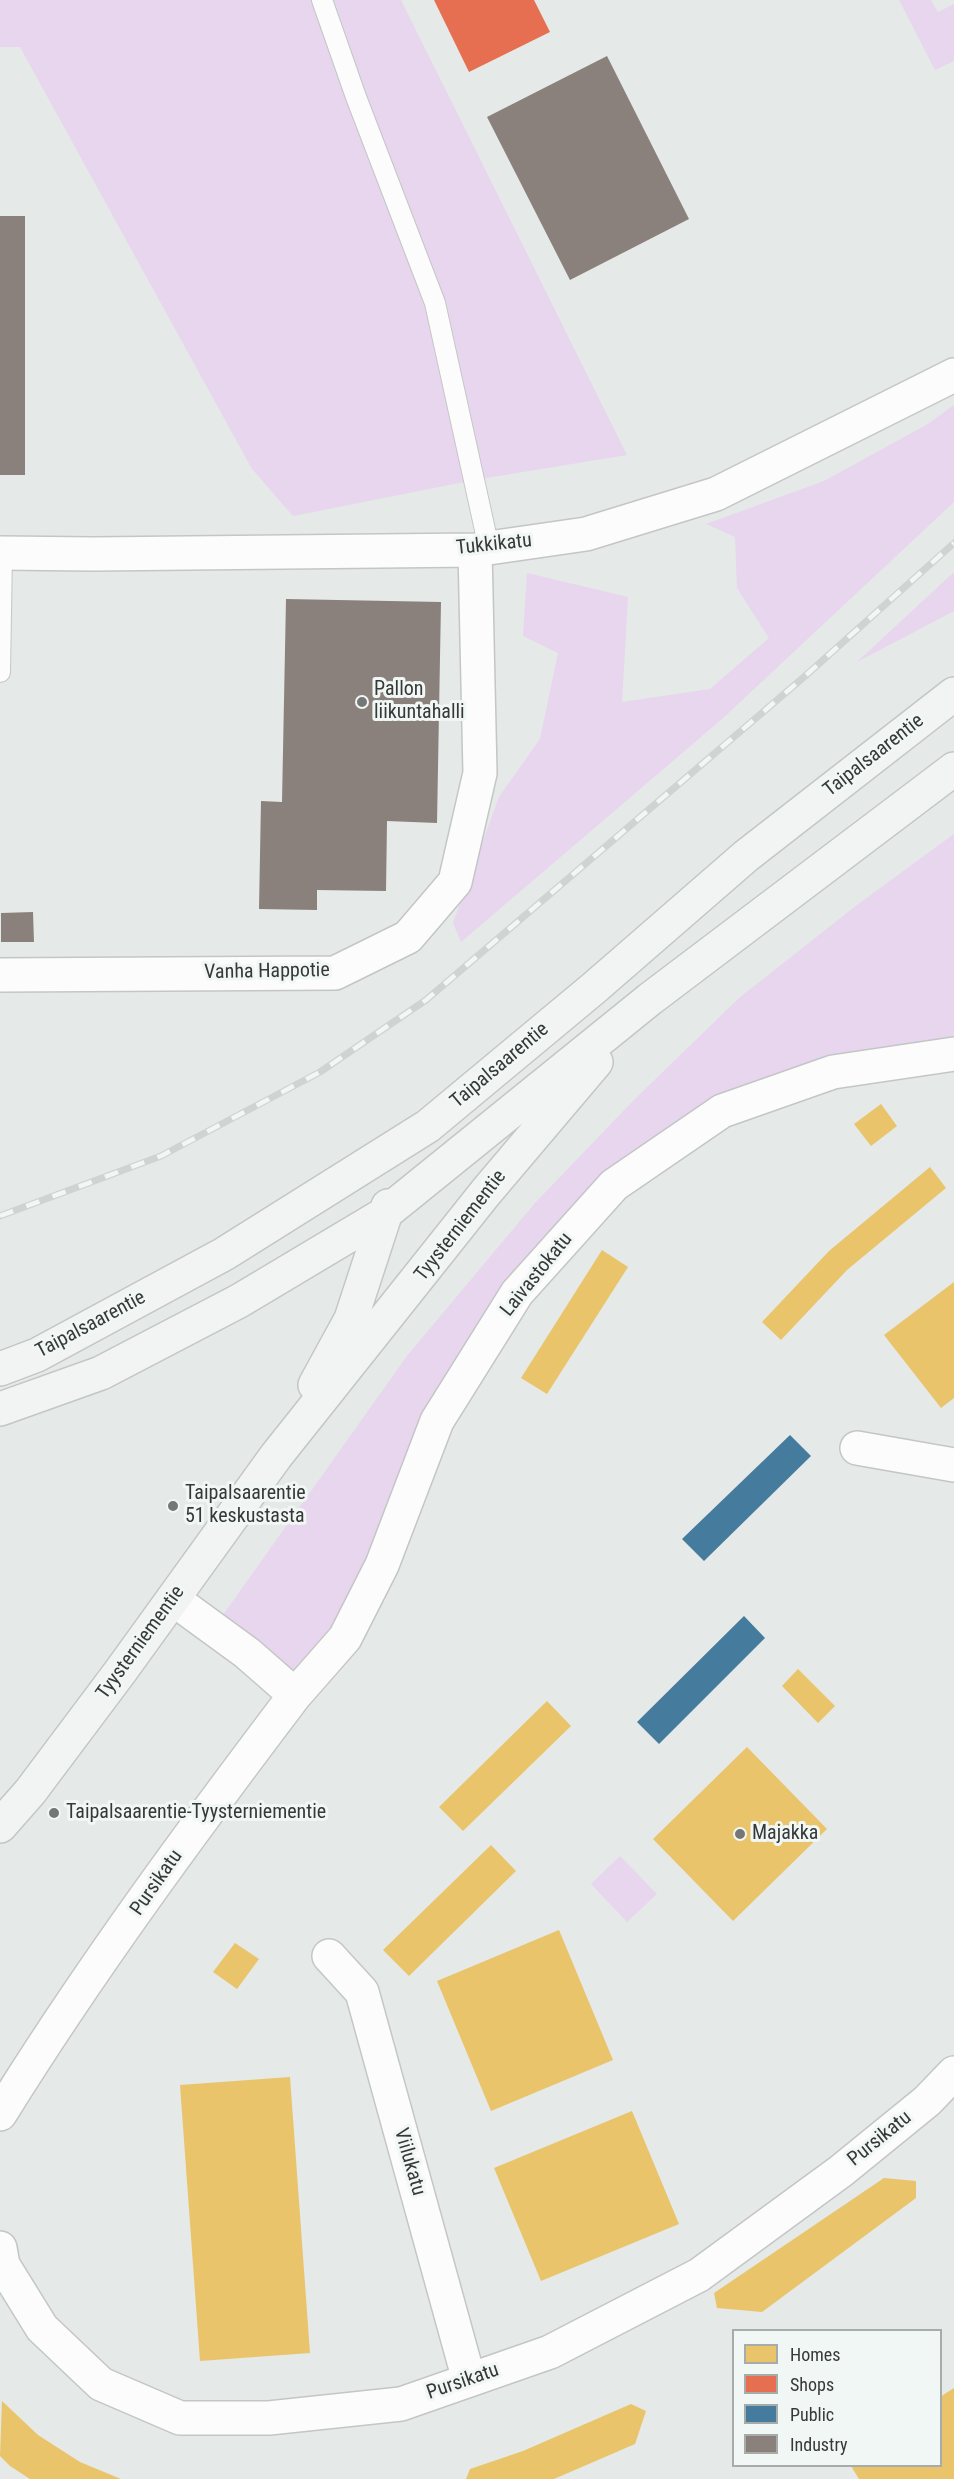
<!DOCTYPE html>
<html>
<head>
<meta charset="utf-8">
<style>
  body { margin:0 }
  #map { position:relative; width:954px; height:2479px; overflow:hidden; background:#e5e9e7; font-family:"Roboto Condensed",sans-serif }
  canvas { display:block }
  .legend { position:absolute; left:732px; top:2329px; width:210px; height:138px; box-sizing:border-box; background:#f1f7f5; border:2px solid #a7abaa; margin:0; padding:8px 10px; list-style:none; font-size:18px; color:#373939 }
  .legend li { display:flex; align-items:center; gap:12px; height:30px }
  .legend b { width:30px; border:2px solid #a7abaa }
</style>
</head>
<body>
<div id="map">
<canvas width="954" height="2479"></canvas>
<ul class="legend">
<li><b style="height:16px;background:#e9c46a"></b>Homes</li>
<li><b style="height:16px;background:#e76f51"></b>Shops</li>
<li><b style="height:16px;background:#457b9d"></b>Public</li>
<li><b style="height:16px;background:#8a817c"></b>Industry</li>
</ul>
</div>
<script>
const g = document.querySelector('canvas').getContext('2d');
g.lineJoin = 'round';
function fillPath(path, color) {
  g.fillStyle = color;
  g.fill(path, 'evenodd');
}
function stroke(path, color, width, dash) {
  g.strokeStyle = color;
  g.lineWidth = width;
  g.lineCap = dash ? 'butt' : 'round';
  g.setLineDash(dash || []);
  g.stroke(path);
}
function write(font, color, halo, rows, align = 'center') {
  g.font = font + ' "Roboto Condensed",sans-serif';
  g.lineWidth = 6;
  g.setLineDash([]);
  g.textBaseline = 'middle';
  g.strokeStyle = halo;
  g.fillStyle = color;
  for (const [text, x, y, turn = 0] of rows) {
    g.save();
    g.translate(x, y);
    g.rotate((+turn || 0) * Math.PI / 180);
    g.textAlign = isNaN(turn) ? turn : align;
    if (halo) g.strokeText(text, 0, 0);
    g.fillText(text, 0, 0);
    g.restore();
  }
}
fillPath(new Path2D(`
  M 0,0 L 401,0 L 627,455 L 474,480 L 293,516 L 252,469 L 20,47 L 0,47 Z
  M 899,0 L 931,0 L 938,12 L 954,4 L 954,61 L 935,70 Z
  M 954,405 L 954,502 L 722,719 L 461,942 L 453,923 L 499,797 L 540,739 L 558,653 L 523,636 L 527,573 L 628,597 L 622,702 L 710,689 L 769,638 L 737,588 L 735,537 L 706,524 L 824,481 L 928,424 Z
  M 954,572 L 954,611 L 857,662 Z
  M 954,834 L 954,1045 L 714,1104 L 509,1290 L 338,1634 L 294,1686 L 218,1622 L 407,1356 L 535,1203 L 633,1101 L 739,998 L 857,905 Z
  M 620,1856 L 657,1894 L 627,1922 L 591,1884 Z`), '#e7d6ed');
fillPath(new Path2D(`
  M 881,1104 L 897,1126 L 871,1146 L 854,1124 Z
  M 930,1167 L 946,1188 L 847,1270 L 781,1340 L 762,1322 L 829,1251 Z
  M 602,1250 L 628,1267 L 547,1394 L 521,1378 Z
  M 954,1282 L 954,1398 L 941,1408 L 884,1335 Z
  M 798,1669 L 835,1706 L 818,1723 L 782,1686 Z
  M 547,1701 L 571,1726 L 463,1831 L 439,1807 Z
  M 747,1747 L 827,1829 L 733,1921 L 653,1839 Z
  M 491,1845 L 516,1871 L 409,1976 L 383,1950 Z
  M 559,1930 L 613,2060 L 491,2111 L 437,1981 Z
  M 235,1943 L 259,1959 L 237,1989 L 213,1972 Z
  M 290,2077 L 310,2353 L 200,2361 L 180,2085 Z
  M 632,2111 L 679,2224 L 541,2281 L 494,2168 Z
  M 884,2178 L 916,2181 L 916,2198 L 762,2312 L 717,2308 L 714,2293 Z
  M 954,2388 L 954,2479 L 859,2479 L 851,2466 L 940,2466 L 940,2397 Z
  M 2,2401 L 38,2435 L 80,2462 L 121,2479 L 30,2479 L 10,2466 L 0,2456 Z
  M 631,2404 L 646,2411 L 635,2444 L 554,2479 L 466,2479 L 470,2469 L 523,2451 Z`), '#e9c46a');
fillPath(new Path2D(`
  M 434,0 L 534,0 L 550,32 L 469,72 Z`), '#e76f51');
fillPath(new Path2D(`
  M 790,1435 L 811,1456 L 704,1561 L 682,1539 Z
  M 744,1616 L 765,1638 L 659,1744 L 637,1722 Z`), '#457b9d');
fillPath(new Path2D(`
  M 607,56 L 689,219 L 570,280 L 487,117 Z
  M 0,216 L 25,216 L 25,475 L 0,475 Z
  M 286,599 L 441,602 L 437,823 L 387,821 L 386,891 L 317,890 L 317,910 L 259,909 L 261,801 L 282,802 Z
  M 33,912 L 34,942 L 1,942 L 1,913 Z`), '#8a817c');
const lane = new Path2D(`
  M 322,0 L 356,97 L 435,303 L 489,548
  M 0,672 L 2,553`);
const street = new Path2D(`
  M 0,553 L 94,554 L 475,550 L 586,534 L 716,494 L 954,375
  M 0,975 L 335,973 L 408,937 L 455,882 L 480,773 L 475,550
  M 857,1448 L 954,1465
  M 295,1695 L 345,1638 L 382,1565 L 437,1421 L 517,1293 L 614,1185 L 722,1111 L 833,1072 L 954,1054
  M 329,1956 L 362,1992 L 469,2380
  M 0,2114 C 90,1969 192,1831 295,1695 L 247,1653 L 173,1599
  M 0,2248 L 3,2265 L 42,2328 L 101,2384 L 180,2418 L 269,2418 L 401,2404 L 550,2352 L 699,2275 L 841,2171 L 927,2101 L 954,2073`);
const secondary = new Path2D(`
  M 0,1369 L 37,1355 L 224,1254 L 428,1126 L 594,988 L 746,856 L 954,694
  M 315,1385 L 351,1319 L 388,1206
  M 0,1409 L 101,1373 L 239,1301 L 383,1215 L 650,999 L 954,769
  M 0,1826 L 30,1792 L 120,1672 L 276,1456 L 486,1192 L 596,1062`);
stroke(lane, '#c4c6c6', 22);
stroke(street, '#c4c6c6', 36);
stroke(secondary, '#c4c6c6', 36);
stroke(lane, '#fbfcfb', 20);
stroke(street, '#fbfcfb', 33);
stroke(secondary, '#f1f4f3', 33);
const rail = new Path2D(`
  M 0,1216 L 161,1156 L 320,1072 L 426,1000 L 804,677 L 954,543`);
stroke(rail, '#d1d2d2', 7);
stroke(rail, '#f1f7f5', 4.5, [14]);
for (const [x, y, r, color] of [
  [362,702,6,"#747776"],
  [173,1506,6,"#747776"],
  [54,1813,6,"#747776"],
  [740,1834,6,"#747776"]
]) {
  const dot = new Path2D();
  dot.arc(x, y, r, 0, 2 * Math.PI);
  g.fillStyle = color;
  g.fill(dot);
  stroke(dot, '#f1f7f5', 2);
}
write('20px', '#373939', '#f1f7f5', [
  ["Tukkikatu",494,545,-6],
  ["Taipalsaarentie",874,756,-38],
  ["Vanha Happotie",267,972,-1],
  ["Taipalsaarentie",500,1066,-40],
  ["Tyysterniementie",461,1226,-52],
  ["Laivastokatu",537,1275,-51],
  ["Taipalsaarentie",91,1325,-28],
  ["Tyysterniementie",141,1643,-54],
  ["Pursikatu",157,1883,-55],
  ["Pursikatu",880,2139,-39],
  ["Viilukatu",409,2162,74],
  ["Pursikatu",463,2382,-19]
]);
write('20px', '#373939', '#f1f7f5', [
  ["Pallon",374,690],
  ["liikuntahalli",374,713],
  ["Taipalsaarentie",185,1494],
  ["51 keskustasta",185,1517],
  ["Taipalsaarentie-Tyysterniementie",66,1813],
  ["Majakka",752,1834]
], 'left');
</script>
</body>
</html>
